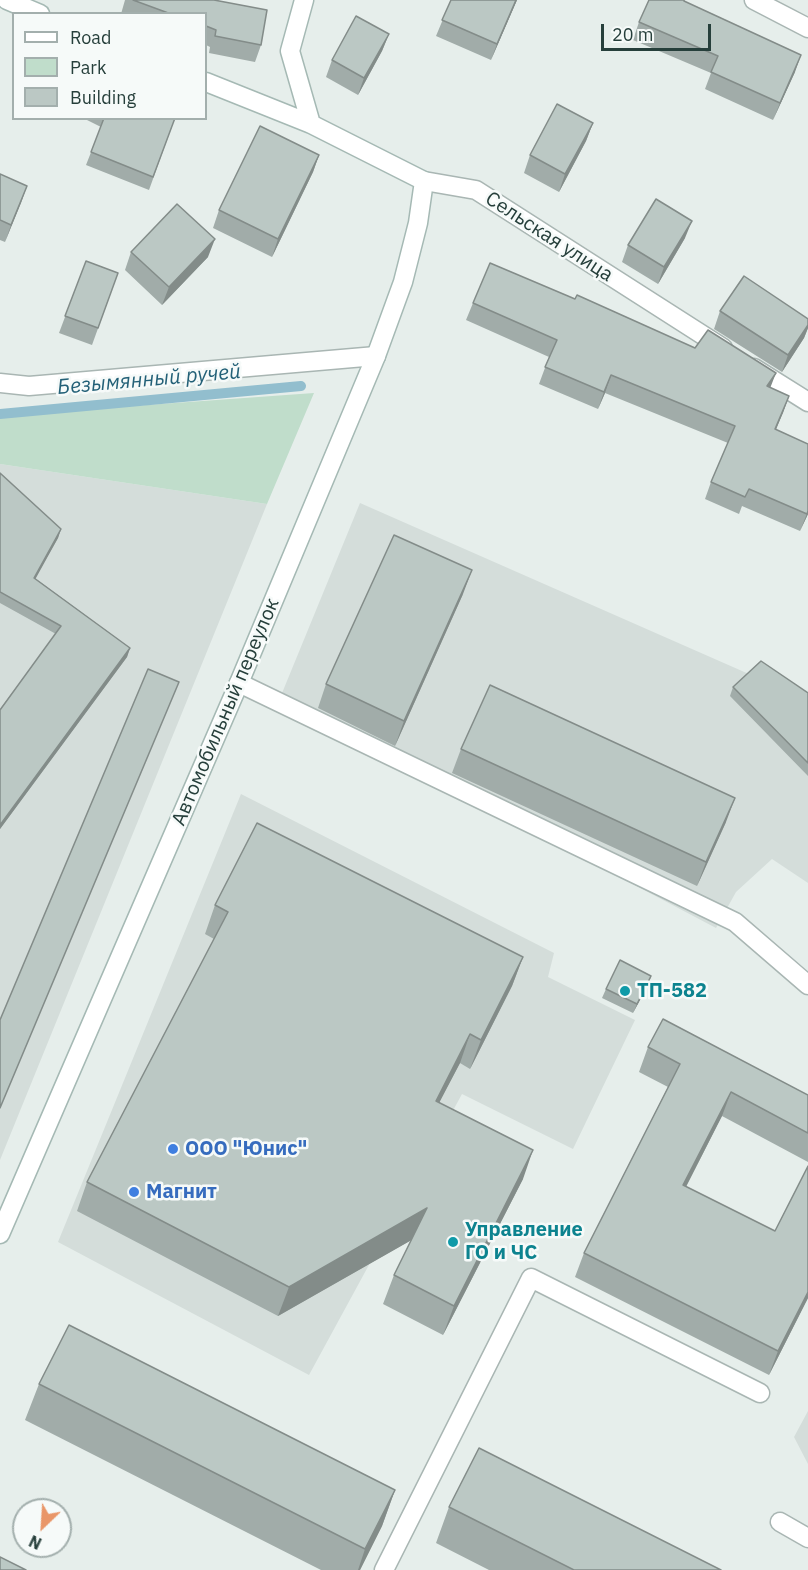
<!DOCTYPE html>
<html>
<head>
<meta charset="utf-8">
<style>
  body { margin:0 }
  #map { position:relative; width:808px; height:1570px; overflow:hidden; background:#e6eeeb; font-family:"IBM Plex Sans",sans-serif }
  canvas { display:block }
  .legend { position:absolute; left:12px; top:12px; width:195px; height:108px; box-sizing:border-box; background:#f6faf9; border:2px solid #a3afad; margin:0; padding:8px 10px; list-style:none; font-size:18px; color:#263f3b }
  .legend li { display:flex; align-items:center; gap:12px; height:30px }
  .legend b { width:30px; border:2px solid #a3afad }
  .north { position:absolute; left:12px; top:1498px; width:60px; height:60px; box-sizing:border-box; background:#f6faf9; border:2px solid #a3afad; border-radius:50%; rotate:205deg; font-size:16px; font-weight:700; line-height:24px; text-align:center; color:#263f3b }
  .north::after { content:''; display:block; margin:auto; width:21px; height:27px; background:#e99668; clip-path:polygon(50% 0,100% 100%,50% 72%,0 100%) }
  .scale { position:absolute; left:601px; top:24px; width:110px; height:27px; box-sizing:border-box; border:3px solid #263f3b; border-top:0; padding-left:8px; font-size:18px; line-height:21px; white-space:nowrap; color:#263f3b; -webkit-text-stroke:4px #f6faf9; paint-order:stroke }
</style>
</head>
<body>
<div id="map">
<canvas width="808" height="1570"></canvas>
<ul class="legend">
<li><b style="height:8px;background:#fff"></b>Road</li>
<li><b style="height:16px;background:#c0ddcb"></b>Park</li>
<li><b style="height:16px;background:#bbc8c4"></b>Building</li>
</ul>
<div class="north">N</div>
<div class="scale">20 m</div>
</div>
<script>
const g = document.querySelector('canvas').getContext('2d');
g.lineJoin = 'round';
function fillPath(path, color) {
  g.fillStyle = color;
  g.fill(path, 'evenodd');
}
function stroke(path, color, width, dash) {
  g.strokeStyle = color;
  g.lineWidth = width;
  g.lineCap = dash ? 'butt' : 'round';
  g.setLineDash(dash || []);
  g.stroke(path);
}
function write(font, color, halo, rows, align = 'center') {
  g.font = font + ' "IBM Plex Sans",sans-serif';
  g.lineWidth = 5;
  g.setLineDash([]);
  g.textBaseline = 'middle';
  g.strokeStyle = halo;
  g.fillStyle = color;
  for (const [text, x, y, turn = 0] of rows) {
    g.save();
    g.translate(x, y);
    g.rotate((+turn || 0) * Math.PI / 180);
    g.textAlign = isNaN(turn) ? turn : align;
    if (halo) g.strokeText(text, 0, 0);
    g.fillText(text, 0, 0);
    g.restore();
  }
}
fillPath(new Path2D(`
  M 0,464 L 267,504 L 0,1160 Z
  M 360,503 L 808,700 L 808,883 L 772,859 L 736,892 L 716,928 L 280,698 Z
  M 241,794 L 554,953 L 548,977 L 635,1020 L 573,1149 L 462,1094 L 309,1375 L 58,1242 Z
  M 808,1411 L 808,1464 L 794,1437 Z`), '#d4ddda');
fillPath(new Path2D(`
  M 314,393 L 267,504 L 0,464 L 0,414 L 7,415 Z`), '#c0ddcb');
stroke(new Path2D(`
  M 0,414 L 301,386`), '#92bece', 10);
const lane = new Path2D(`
  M 239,683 L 735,922 L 808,985
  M 780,1522 L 808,1538
  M 384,1570 L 531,1278 L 760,1393`);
const street = new Path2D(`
  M 754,0 L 808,28
  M 424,181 L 476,190 L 723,348
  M 754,368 L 808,402
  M 0,383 L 29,386 L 376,356`);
const secondary = new Path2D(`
  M 7,0 L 40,14
  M 304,0 L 290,51 L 311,124
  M 0,1234 L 239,683 L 376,356 L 403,282 L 418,223 L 424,181 L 311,124 L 206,82`);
stroke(lane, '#a9b6b3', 21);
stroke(street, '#a9b6b3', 21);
stroke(secondary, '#a5b9b4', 21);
stroke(lane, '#fff', 18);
stroke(street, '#fff', 18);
stroke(secondary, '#fff', 18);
fillPath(new Path2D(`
  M 125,0 L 214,0 L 261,45 L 255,62 L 209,53 L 210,47 L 206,45 L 206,14 L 121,14 Z
  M 451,0 L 517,0 L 491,60 L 436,36 Z
  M 685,0 L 684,1 L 795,72 L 773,120 L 705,89 L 711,73 L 633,40 L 639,22 Z
  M 389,34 L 382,51 L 358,95 L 326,77 L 332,60 Z
  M 83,118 L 175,118 L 149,190 L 86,165 L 101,127 Z
  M 593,123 L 586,141 L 559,192 L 524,173 L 530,155 Z
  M 319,155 L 313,172 L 272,257 L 213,228 L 219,210 Z
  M 0,174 L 27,186 L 5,242 L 0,240 Z
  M 685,238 L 658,284 L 622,262 L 628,245 Z
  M 131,252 L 208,257 L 162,305 L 125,270 Z
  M 86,261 L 118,273 L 92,345 L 59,333 Z
  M 473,303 L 770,388 L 789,396 L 776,430 L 808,444 L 808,514 L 800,531 L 742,506 L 739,514 L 705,499 L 711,482 L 728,443 L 605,393 L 598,409 L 539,384 L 549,357 L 466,320 Z
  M 720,311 L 808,319 L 808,328 L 804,338 L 782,372 L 714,329 Z
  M 0,473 L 61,529 L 58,538 L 35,578 L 130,648 L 127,657 L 0,829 L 0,709 L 56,634 L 0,603 Z
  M 463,594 L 395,746 L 318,708 L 326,684 Z
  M 733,687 L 808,693 L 808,776 L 730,696 Z
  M 461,749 L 726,822 L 697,886 L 452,773 Z
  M 215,905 L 523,957 L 512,986 L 470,1069 L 460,1063 L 439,1102 L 523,1179 L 443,1335 L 383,1304 L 394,1275 L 411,1240 L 278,1316 L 77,1211 L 87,1182 L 214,939 L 205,934 Z
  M 651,976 L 648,985 L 633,1013 L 602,998 L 606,989 Z
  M 648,1047 L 808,1095 L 808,1162 L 722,1116 L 686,1187 L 775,1231 L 808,1166 L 808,1298 L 769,1375 L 575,1277 L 584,1253 L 668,1087 L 639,1072 Z
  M 39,1384 L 395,1490 L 382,1526 L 360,1570 L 321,1570 L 25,1420 Z
  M 449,1507 L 721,1570 L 489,1570 L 436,1543 Z`), '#a1aca9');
fillPath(new Path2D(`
  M 516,0 L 517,0 L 491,60 L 497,44 Z
  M 389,34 L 382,51 L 358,95 L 364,78 Z
  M 801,55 L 795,72 L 773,120 L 780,103 Z
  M 593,123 L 586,141 L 559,192 L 565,174 Z
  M 319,155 L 313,172 L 272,257 L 278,239 Z
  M 27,186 L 21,203 L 5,242 L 11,225 Z
  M 692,221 L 685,238 L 658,284 L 664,267 Z
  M 215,239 L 208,257 L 162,305 L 169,287 Z
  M 808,325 L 808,328 L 804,338 L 782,372 L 788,355 Z
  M 776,373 L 769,391 L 767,386 Z
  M 611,375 L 605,393 L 598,409 L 604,392 Z
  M 789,396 L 783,413 L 768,447 L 775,429 Z
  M 808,511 L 808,514 L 800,531 Z
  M 61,529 L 58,538 L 31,587 L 34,578 Z
  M 472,570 L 463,594 L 395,746 L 404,721 Z
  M 130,648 L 127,657 L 0,829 L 0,825 Z
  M 735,798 L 726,822 L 697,886 L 706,862 Z
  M 523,957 L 512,986 L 470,1069 L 481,1040 Z
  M 651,976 L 648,985 L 633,1013 L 637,1004 Z
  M 470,1034 L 460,1063 L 425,1130 L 436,1101 Z
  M 731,1092 L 722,1116 L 674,1210 L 683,1185 Z
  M 533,1150 L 523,1179 L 443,1335 L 454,1306 Z
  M 427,1208 L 417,1237 L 278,1316 L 289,1287 Z
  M 808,1292 L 808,1298 L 769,1375 L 778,1351 Z
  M 395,1490 L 382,1526 L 360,1570 L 358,1570 L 365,1549 Z`), '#838c89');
const building = new Path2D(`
  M 133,0 L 214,0 L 267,10 L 261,45 L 215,36 L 216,30 L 206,26 L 206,14 L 171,14 Z
  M 451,0 L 516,0 L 497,44 L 442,20 Z
  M 649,0 L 684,0 L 684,1 L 801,55 L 780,103 L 711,72 L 718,56 L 639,22 Z
  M 356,16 L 389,34 L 364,78 L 332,60 Z
  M 557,104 L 593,123 L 565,174 L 530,155 Z
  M 104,118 L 175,118 L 153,177 L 91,152 Z
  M 260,126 L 319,155 L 278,239 L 219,210 Z
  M 0,174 L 27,186 L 11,225 L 0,220 Z
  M 656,199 L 692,221 L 664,267 L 628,245 Z
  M 177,204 L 215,239 L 169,287 L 131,252 Z
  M 86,261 L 118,273 L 98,328 L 65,316 Z
  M 490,263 L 575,299 L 577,295 L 695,348 L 708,330 L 776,373 L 767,386 L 789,396 L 775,429 L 808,444 L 808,511 L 807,514 L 749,489 L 745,497 L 711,482 L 735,426 L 611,375 L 604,392 L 545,367 L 557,340 L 473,303 Z
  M 744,276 L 808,319 L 808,325 L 788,355 L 720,311 Z
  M 0,473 L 61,529 L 34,578 L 130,648 L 0,825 L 0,710 L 61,626 L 0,592 Z
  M 394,535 L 472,570 L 404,721 L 326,684 Z
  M 761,661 L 808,693 L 808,763 L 733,687 Z
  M 148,669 L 179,682 L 0,1108 L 0,1020 Z
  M 490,685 L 735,798 L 706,862 L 461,749 Z
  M 257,823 L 523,957 L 481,1040 L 470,1034 L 436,1101 L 533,1150 L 454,1306 L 394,1275 L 427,1208 L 289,1287 L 87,1182 L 228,912 L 215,905 Z
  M 620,960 L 651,976 L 637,1004 L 606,989 Z
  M 663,1019 L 808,1095 L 808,1133 L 731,1092 L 683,1185 L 775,1231 L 808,1166 L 808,1292 L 778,1351 L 584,1253 L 680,1064 L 648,1047 Z
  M 69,1325 L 395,1490 L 365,1549 L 39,1384 Z
  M 479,1448 L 721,1570 L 574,1570 L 449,1507 Z
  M 0,1557 L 26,1570 L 0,1570 Z`);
fillPath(building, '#bbc8c4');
stroke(building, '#838c89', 1.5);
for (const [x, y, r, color] of [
  [625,991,6,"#0f9aa8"],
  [173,1149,6,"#3f7fe0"],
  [134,1192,6,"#3f7fe0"],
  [453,1242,6,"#0f9aa8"]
]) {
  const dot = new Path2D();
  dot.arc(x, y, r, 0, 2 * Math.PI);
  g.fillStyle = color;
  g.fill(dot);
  stroke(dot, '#f6faf9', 2);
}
write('20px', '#263f3b', '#f6faf9', [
  ["Сельская улица",549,237,33],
  ["Автомобильный переулок",226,712,-67]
]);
write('bold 20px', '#0d838f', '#f6faf9', [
  ["ТП-582",637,991],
  ["Управление",465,1230],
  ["ГО и ЧС",465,1253]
], 'left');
write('bold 20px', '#366cbe', '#f6faf9', [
  ["ООО \"Юнис\"",185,1149],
  ["Магнит",146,1192]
], 'left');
write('italic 21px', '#236077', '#f6faf9', [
  ["Безымянный ручей",149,380,-5]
]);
</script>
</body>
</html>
